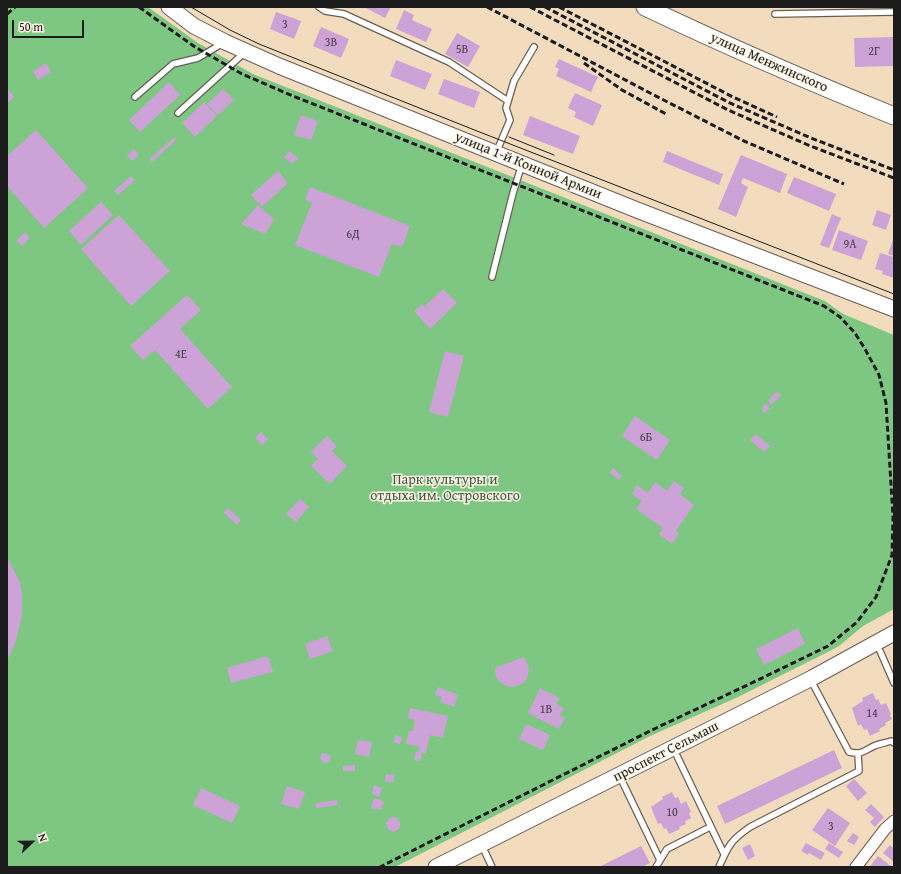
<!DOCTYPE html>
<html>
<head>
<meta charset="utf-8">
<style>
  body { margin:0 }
  #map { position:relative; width:901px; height:874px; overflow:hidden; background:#f3dcbe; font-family:"Gentium Book Plus",serif }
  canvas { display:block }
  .frame { position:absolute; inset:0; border:8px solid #1c1c1c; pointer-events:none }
  .north { position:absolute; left:12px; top:822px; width:40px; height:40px; -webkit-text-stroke:3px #fcf5e5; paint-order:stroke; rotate:68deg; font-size:11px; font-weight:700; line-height:16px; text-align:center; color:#1c1c1c }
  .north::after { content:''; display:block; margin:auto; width:14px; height:18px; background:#1c1c1c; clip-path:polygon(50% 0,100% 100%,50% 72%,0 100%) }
  .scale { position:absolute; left:12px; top:20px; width:72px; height:18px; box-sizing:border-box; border:2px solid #1c1c1c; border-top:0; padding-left:5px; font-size:12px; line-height:14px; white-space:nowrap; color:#1c1c1c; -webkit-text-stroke:3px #fcf5e5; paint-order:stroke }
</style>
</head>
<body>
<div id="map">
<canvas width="901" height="874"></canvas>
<div class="frame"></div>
<div class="north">N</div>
<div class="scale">50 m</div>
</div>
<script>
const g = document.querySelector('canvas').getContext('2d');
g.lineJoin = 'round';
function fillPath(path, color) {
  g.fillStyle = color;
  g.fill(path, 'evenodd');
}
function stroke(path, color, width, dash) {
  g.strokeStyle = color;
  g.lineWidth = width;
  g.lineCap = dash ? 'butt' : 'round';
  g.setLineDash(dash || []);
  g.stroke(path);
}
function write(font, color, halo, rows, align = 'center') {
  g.font = font + ' "Gentium Book Plus",serif';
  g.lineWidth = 3;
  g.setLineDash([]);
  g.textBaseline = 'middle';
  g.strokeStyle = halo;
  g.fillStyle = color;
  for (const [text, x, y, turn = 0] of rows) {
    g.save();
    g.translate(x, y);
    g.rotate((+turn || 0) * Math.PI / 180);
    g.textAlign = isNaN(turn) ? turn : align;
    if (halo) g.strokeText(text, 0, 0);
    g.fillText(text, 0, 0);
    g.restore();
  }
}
fillPath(new Path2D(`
  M 7,7 L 148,7 L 198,43 L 253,74 L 825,301 L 843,314 L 894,335 L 894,609 L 863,626 L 839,646 L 830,651 L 736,698 L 650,736 L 395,867 L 7,867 Z`), '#7ec783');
fillPath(new Path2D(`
  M 364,7 L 391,7 L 385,18 Z
  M 404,10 L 414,15 L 412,20 L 432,29 L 426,42 L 396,29 Z
  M 276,12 L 301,21 L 294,39 L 270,29 Z
  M 321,27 L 349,39 L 341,58 L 313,46 Z
  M 457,33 L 480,46 L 468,67 L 445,54 Z
  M 894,37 L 894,66 L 855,67 L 854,38 Z
  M 559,59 L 598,77 L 591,92 L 556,76 L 559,69 L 555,67 Z
  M 396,60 L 432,74 L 425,90 L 390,76 Z
  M 46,63 L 51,72 L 38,80 L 33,71 Z
  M 444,79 L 480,92 L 474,108 L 438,94 Z
  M 169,82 L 180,95 L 140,132 L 129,120 Z
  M 7,88 L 14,97 L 7,103 Z
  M 223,89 L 234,100 L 218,115 L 207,104 Z
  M 575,93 L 602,105 L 593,126 L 574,117 L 576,112 L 568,108 Z
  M 204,102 L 217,116 L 195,137 L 182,123 Z
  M 301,115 L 318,121 L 311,140 L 294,135 Z
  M 530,116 L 580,136 L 573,154 L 523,135 Z
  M 36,130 L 88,188 L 44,228 L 7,186 L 7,156 Z
  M 174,137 L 176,140 L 152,162 L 150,159 Z
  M 134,149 L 139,155 L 132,161 L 127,155 Z
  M 290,151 L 298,159 L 292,164 L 284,157 Z
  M 667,151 L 723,174 L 719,185 L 663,162 Z
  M 741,155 L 787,174 L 780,193 L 743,178 L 741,183 L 748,187 L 736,217 L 718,209 Z
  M 278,171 L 288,183 L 262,207 L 251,195 Z
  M 131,176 L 135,180 L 118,195 L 114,191 Z
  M 794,177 L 836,194 L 829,211 L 787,193 Z
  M 310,187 L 410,226 L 402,247 L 392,244 L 379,277 L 295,245 L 312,203 L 305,200 Z
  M 101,202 L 113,215 L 81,245 L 69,231 Z
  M 258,205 L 274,219 L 265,234 L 241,224 Z
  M 877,210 L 891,215 L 886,230 L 872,225 Z
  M 832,214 L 841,218 L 829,248 L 820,245 Z
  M 119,215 L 170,271 L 131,306 L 81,249 Z
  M 839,230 L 868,241 L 861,260 L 832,250 Z
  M 25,232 L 30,237 L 22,246 L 16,241 Z
  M 894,237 L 894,256 L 888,254 Z
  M 880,253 L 894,257 L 894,278 L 882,274 L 883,271 L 875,269 Z
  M 443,289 L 457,303 L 430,329 L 414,311 L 422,304 L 424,307 Z
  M 187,295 L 201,310 L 180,329 L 232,387 L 208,409 L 155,350 L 143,360 L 130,346 Z
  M 445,351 L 464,356 L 448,417 L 429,412 Z
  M 777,391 L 781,395 L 771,405 L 768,401 Z
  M 766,404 L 770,408 L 765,413 L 761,409 Z
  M 635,416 L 670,440 L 657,460 L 622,436 Z
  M 261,432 L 268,439 L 262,445 L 255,438 Z
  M 756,434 L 770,446 L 764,452 L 750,440 Z
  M 327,436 L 337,446 L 332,451 L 347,466 L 330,484 L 311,466 L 318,459 L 311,452 Z
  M 613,468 L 622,476 L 618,480 L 610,472 Z
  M 674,481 L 684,488 L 680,494 L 694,505 L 676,531 L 679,533 L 672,544 L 659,534 L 663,528 L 636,509 L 642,501 L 632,494 L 637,485 L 648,493 L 655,482 L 667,491 Z
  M 300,499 L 309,507 L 296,522 L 286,514 Z
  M 228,508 L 241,520 L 237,525 L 223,512 Z
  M 7,557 L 20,582 L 22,596 L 22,615 L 16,641 L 7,661 Z
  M 798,628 L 805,644 L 764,665 L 756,649 Z
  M 327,636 L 333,651 L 310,659 L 305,644 Z
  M 268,656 L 273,672 L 231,683 L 227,668 Z
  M 524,657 L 528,665 L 529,670 L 527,679 L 524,683 L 520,685 L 511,687 L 506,686 L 499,681 L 496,677 L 495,668 Z
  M 438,687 L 458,695 L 454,707 L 440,702 L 442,697 L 435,695 Z
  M 540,688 L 559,698 L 556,704 L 564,708 L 560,715 L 565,718 L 559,729 L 528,713 Z
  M 873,693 L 876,700 L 878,699 L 881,705 L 886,703 L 891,714 L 890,715 L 892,719 L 885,723 L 886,725 L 879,729 L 880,731 L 870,736 L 867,729 L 864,730 L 861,724 L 858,726 L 852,708 L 863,701 L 862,698 Z
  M 410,708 L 448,716 L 443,738 L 430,735 L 426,753 L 422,753 L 420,761 L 414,760 L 416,751 L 419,752 L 420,747 L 406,744 L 409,731 L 413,731 L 415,720 L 408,718 Z
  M 526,724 L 550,735 L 543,750 L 519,739 Z
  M 395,735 L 402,737 L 400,744 L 394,743 Z
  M 358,740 L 372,742 L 369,757 L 355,754 Z
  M 834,750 L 842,768 L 725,824 L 717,806 Z
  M 326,753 L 330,756 L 330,760 L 326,763 L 322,762 L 320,758 L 322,754 Z
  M 355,765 L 355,771 L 343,771 L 343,766 Z
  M 386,774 L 394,775 L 394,782 L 385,782 Z
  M 854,779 L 867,793 L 858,801 L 846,786 Z
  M 374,785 L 382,788 L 379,797 L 372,794 Z
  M 287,786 L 305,792 L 299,809 L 281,804 Z
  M 201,788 L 240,806 L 232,823 L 193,805 Z
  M 672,792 L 675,798 L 678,797 L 681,804 L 686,801 L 691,812 L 689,813 L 691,818 L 685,821 L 686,824 L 679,827 L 680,829 L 669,834 L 666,828 L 664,829 L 661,823 L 658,824 L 651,807 L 663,799 L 662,797 Z
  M 374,798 L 384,801 L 381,810 L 371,808 Z
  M 337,800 L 337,805 L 316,808 L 316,803 Z
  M 871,804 L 884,817 L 875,827 L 870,822 L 874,818 L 865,810 Z
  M 828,808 L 850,823 L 835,846 L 812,830 Z
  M 396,817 L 400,822 L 400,828 L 394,832 L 388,829 L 386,823 L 389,818 Z
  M 853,833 L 859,837 L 854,845 L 847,841 Z
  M 806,843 L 825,853 L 821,860 L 809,853 L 808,855 L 801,851 Z
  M 829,843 L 843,852 L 839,858 L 825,849 Z
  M 750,844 L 755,856 L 748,860 L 742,848 Z
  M 890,845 L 894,849 L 894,862 L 883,853 Z
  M 641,846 L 650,863 L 642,867 L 599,867 Z
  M 878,856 L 892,867 L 870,866 Z`), '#cda2d6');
const lane = new Path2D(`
  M 319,7 L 325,11 L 344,14 L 449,62 L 508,101
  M 775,14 L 894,12
  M 135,97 L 173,64 L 198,58 L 223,43
  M 178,113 L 244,53
  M 496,153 L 510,120 L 506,108 L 514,81 L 534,47
  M 492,277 L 513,193 L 522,164
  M 880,651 L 894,683
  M 814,686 L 849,752 C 863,755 863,751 874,746 C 879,744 885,743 891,741 L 894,743
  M 677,756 L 724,854
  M 623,783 L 660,860
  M 485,852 L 492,867
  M 656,867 L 667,849 L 710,827
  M 719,867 C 728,846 731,840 750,827 L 859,771 L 858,754`);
const street = new Path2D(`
  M 856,867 L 885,829 L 894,821`);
const secondary = new Path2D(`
  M 169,7 L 194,26 L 225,42 L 279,66 L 637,210 L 894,309
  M 436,867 L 812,678 L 894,633`);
const primary = new Path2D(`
  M 645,7 C 727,46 810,82 894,116`);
stroke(lane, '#675f55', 8);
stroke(street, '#675f55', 13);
stroke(secondary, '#675f55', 17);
stroke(primary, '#675f55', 19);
stroke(lane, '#fff', 5.5);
stroke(street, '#fff', 11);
stroke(secondary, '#fff', 15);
stroke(primary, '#fff', 17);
stroke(new Path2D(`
  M 191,7 L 230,30 L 259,44 L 477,131 L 894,294
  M 509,137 L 554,155`), '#1c1c1c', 1);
stroke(new Path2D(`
  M 139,7 L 195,47 L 242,74 L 293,96 L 824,306 L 840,317 L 855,333 L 865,349 L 879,375 L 886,403 L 893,517 L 892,555 L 876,597 L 857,622 L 828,646 L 758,680 L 652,730 L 380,867
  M 487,7 L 650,93 L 744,141 L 844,184
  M 530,7 L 728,110 L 808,145 L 894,178
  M 545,7 L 730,103 L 811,138 L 894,170
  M 559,7 L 733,97 L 777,117
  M 7,14 L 15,7
  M 584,63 L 622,90 L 666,114`), '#1c1c1c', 3, [6, 3]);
write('12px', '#483e4a', null, [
  ["3",285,25],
  ["3В",331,43],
  ["5В",462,50],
  ["2Г",874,52],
  ["6Д",353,235],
  ["9А",850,245],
  ["4Е",181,355],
  ["6Б",646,438],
  ["1В",546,710],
  ["14",872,714],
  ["10",672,813],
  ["3",831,827]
]);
write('14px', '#1c1c1c', '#fcf5e5', [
  ["улица Менжинского",769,63,24],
  ["улица 1-й Конной Армии",528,166,22],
  ["проспект Сельмаш",666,752,-27]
]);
write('14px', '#3e5840', '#fcf5e5', [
  ["Парк культуры и",445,480],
  ["отдыха им. Островского",445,496]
]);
</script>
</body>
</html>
